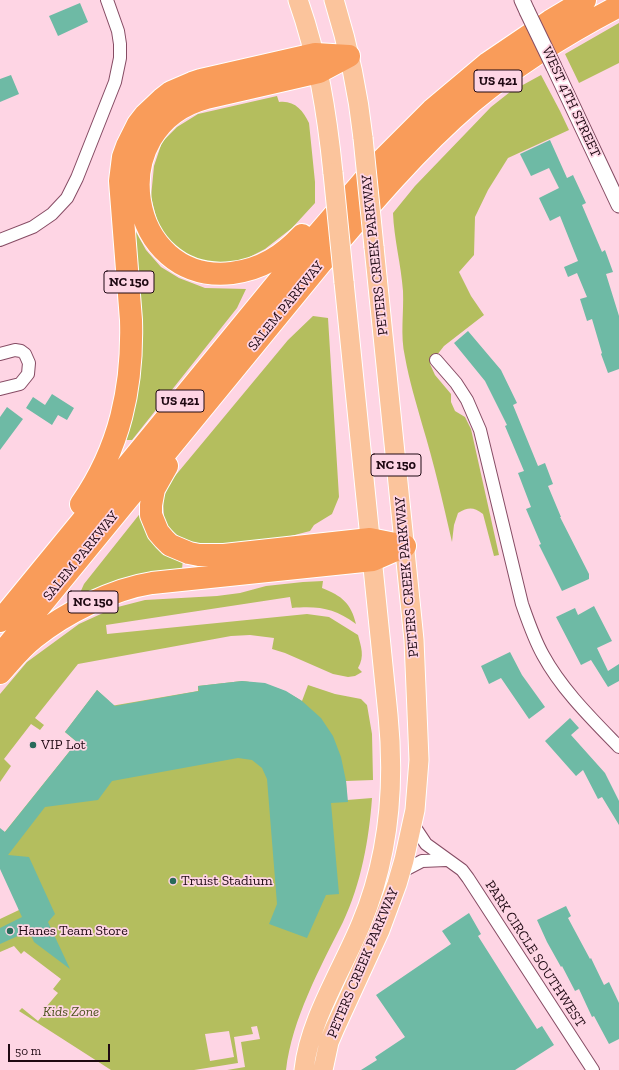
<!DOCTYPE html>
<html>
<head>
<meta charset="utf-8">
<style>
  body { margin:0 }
  #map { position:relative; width:619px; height:1070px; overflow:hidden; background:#fed5e4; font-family:"Zilla Slab",serif }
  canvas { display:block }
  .scale { position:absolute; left:8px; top:1044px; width:102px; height:18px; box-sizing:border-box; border:2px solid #1f0913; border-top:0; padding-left:5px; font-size:12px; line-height:14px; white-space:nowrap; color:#1f0913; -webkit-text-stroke:3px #fed5e4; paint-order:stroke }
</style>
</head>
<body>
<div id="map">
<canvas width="619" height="1070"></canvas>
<div class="scale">50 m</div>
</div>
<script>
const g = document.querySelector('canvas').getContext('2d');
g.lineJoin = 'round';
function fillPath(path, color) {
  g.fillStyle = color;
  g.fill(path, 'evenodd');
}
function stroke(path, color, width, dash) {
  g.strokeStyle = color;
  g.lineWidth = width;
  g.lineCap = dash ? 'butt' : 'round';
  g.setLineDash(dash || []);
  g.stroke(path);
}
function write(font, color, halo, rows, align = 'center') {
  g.font = font + ' "Zilla Slab",serif';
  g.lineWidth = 3.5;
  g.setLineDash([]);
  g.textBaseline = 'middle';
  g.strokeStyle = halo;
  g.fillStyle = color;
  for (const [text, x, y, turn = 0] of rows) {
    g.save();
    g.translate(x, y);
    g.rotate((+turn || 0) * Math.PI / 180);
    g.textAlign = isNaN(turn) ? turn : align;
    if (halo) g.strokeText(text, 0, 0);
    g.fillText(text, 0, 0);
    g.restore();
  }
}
fillPath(new Path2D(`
  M 619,23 L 619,63 L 579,83 L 565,54 Z
  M 541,75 L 560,111 L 569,130 L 508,158 L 488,190 L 475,217 L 474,255 L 459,272 L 471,296 L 484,315 L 444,346 L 430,364 L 435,375 L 451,394 L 451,402 L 455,411 L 465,417 L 471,429 L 499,555 L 494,556 L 483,514 C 473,507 469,507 458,513 L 454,525 L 452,542 C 443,503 434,463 422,424 C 416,402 409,380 405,357 C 400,335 404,313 403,291 C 401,264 394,239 393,213 L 415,186 L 491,107 L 510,92 Z
  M 277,96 L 279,102 C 294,100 303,110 309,123 L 315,182 L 315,203 L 292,228 L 265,249 L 242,261 L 215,266 L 194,260 L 173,246 L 158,224 L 151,197 L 154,166 L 162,142 L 177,127 L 198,114 Z
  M 130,232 L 136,232 L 146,250 L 161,267 L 179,278 L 205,288 L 246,289 L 237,308 L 132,440 L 121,440 Z
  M 313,316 L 328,318 L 339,497 L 332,514 L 314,525 L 310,531 L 287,537 L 241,545 L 206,545 L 185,540 L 169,530 L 164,518 L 163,499 L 170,482 L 288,340 Z
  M 146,506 L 183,557 L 182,570 L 83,597 L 80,593 L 84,584 Z
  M 323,581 L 322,588 C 342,596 351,603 356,624 C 334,608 319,606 292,608 L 290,597 L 106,625 L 107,634 L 307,614 L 329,617 L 358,635 C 361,647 365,656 358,668 L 362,672 L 355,676 L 348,677 L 333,674 L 285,653 L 272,649 L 274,638 L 250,635 L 231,636 L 78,664 L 35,718 L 44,725 L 40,730 L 31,724 L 4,759 L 11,766 L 0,782 L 0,694 L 27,662 L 79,624 L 114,608 L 145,600 L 217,596 L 240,593 L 266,586 L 303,582 Z
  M 242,681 C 268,684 280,687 302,701 L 308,685 L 335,694 L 361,699 L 367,705 L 372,734 L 373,780 L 346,781 L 347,800 L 372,798 C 369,840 361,884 343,922 C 320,968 292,1019 286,1070 L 227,1070 L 245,1067 L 241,1042 L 260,1039 L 257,1026 L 251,1027 L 253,1034 L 234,1037 L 238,1063 L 194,1070 L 111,1070 L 19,1011 L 22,1008 L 38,1021 L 48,1009 L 46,1007 L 58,993 L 53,989 L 61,979 L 24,951 L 21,954 L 14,946 L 0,952 L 0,919 L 19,910 L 0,838 L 77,742 L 65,732 L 97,690 L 109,701 L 105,707 L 198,691 L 198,686 ZM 229,1031 L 234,1057 L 210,1061 L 205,1034 Z`), '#b4be5e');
fillPath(new Path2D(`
  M 80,3 L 88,22 L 58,36 L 49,16 Z
  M 11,75 L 19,94 L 0,102 L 0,79 Z
  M 550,140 L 567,178 L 573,175 L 586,203 L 582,205 L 602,252 L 605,250 L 613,272 L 606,274 L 619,316 L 619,369 L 608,373 L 601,354 L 602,353 L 592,319 L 587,321 L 580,299 L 587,297 L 577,273 L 568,277 L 564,267 L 578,261 L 560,216 L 550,221 L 539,198 L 559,188 L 549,168 L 531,176 L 520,154 Z
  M 468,331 L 501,370 L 517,403 L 513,405 L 538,466 L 545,463 L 553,484 L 548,486 L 561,517 L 560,517 L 589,574 L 589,579 L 562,591 L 539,545 L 541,544 L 526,509 L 531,507 L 518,473 L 524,471 L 505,426 L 507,425 L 485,381 L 454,343 Z
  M 52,394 L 74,408 L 67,420 L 58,415 L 52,425 L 26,408 L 33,397 L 45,405 Z
  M 7,407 L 23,419 L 0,450 L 0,417 Z
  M 594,606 L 612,641 L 597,648 L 608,671 L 619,664 L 619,681 L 608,687 L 591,660 L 581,665 L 556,617 L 575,608 L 578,615 Z
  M 510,652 L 522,675 L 545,707 L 529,719 L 501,678 L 489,684 L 481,666 Z
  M 242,681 L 265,683 L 286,691 L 302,701 L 321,718 L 333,736 L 341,757 L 346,781 L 348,802 L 331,803 L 339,894 L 326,895 L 307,938 L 269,924 L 277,904 L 267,779 L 262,768 L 252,760 L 238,758 L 112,781 L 98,800 L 45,807 L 8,855 L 29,857 L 55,914 L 48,922 L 70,969 L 34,942 L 29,931 L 0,944 L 0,928 L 22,917 L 0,869 L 0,828 L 5,832 L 77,742 L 65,732 L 97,690 L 115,706 L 199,691 L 198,686 Z
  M 570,718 L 579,728 L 571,735 L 605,773 L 619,801 L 619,825 L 602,797 L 598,799 L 583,770 L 576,776 L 545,741 Z
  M 566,906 L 571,916 L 568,918 L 590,959 L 591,958 L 604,985 L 609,982 L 619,1003 L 619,1039 L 609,1044 L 594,1016 L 592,1017 L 579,989 L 575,991 L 562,966 L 561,967 L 547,942 L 537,920 Z
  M 469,913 L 481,934 L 478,936 L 537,1029 L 542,1026 L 554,1045 L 515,1070 L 361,1070 L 377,1060 L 375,1057 L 405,1037 L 376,995 L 451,944 L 442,931 Z`), '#6ebaa5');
const minor = new Path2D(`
  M 0,240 L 33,227 L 52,214 L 67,198 L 77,178 L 115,82 L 120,58 L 120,44 L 118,31 L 107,0
  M 0,354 L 15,350 L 21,351 L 25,354 L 29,363 L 28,374 L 20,384 L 0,389
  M 436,360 L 456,383 L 467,400 L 480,430 L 522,604 C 528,621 534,639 543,655 C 562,690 592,719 619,747
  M 412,823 L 426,844 L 462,870 L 468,878 L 593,1070
  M 401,872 L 422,861 L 446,860`);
const tertiary = new Path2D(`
  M 522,0 L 527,11
  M 554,67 L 619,205`);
const primary = new Path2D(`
  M 298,0 C 318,56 327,114 333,173
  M 334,0 C 348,45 358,91 363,138
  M 304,1070 C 309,1021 342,970 361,924 C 389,857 395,785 388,715 L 344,282
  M 323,1070 L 329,1042 L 335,1028 L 380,930 L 397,884 L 404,860 L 415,810 L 419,760 L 414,640 L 374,247`);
const motorway = new Path2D(`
  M 302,235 C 282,256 262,269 232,273 C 126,285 101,126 206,98 L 319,72 L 349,56
  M 167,466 L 154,489 L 151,505 L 151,515 L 158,532 L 164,539 L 170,545 L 189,553 L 199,555 L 224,555 L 370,539 L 405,546
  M 81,504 C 120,448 133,387 131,320 L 120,181 L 123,157 L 127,146 L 138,124 L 145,115 L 162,99 L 171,92 L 192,83 L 201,80 L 315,54 L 349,56
  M 0,621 L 305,249 L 378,164 L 432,110 L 488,63 L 550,21 L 585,0
  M 0,655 L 321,263 C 369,206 416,150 472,102 C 517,64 567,33 619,6
  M 0,673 C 11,661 21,648 34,638 C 65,613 113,589 152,583 L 373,560 L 405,546`);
stroke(minor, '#864c64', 14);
stroke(tertiary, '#864c64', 17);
stroke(primary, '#fff', 21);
stroke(motorway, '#fff', 24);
stroke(minor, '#fff', 12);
stroke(tertiary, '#fff', 15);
stroke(primary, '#fbc49c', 19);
stroke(motorway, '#f99c5a', 22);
const tertiaryBridge = new Path2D(`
  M 527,11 L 554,67`);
const primaryBridge = new Path2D(`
  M 363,138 L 374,247
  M 333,173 L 344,282`);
stroke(tertiaryBridge, '#864c64', 17, []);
stroke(primaryBridge, '#fff', 21, []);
stroke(tertiaryBridge, '#fff', 15);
stroke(primaryBridge, '#fbc49c', 19);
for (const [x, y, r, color] of [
  [33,745,4,"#286a5a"],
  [173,881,4,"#286a5a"],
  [10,931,4,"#286a5a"]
]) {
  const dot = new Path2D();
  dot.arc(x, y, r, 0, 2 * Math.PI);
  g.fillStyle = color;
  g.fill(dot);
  stroke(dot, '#fed5e4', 1.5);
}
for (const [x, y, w] of [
  [498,81,48],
  [129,282,50],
  [180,401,48],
  [396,465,50],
  [93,602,50]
]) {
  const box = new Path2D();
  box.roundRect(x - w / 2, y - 11, w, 22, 3);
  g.fillStyle = '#fed5e4';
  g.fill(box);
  stroke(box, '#1f0913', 1);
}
write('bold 13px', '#1f0913', null, [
  ["US 421",498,81],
  ["NC 150",129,282],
  ["US 421",180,401],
  ["NC 150",396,465],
  ["NC 150",93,602]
]);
write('14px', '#1f0913', '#fed5e4', [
  ["WEST 4TH STREET",571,102,65],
  ["PETERS CREEK PARKWAY",375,255,-96],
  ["SALEM PARKWAY",286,306,-51],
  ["SALEM PARKWAY",81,556,-51],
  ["PETERS CREEK PARKWAY",407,577,-95],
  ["PARK CIRCLE SOUTHWEST",535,954,57],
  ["PETERS CREEK PARKWAY",363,963,-67]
]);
write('14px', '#1f0913', '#fed5e4', [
  ["VIP Lot",41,745],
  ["Truist Stadium",181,881],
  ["Hanes Team Store",18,931]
], 'left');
write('italic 14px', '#4e5420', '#fed5e4', [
  ["Kids Zone",71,1012]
]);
</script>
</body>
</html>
